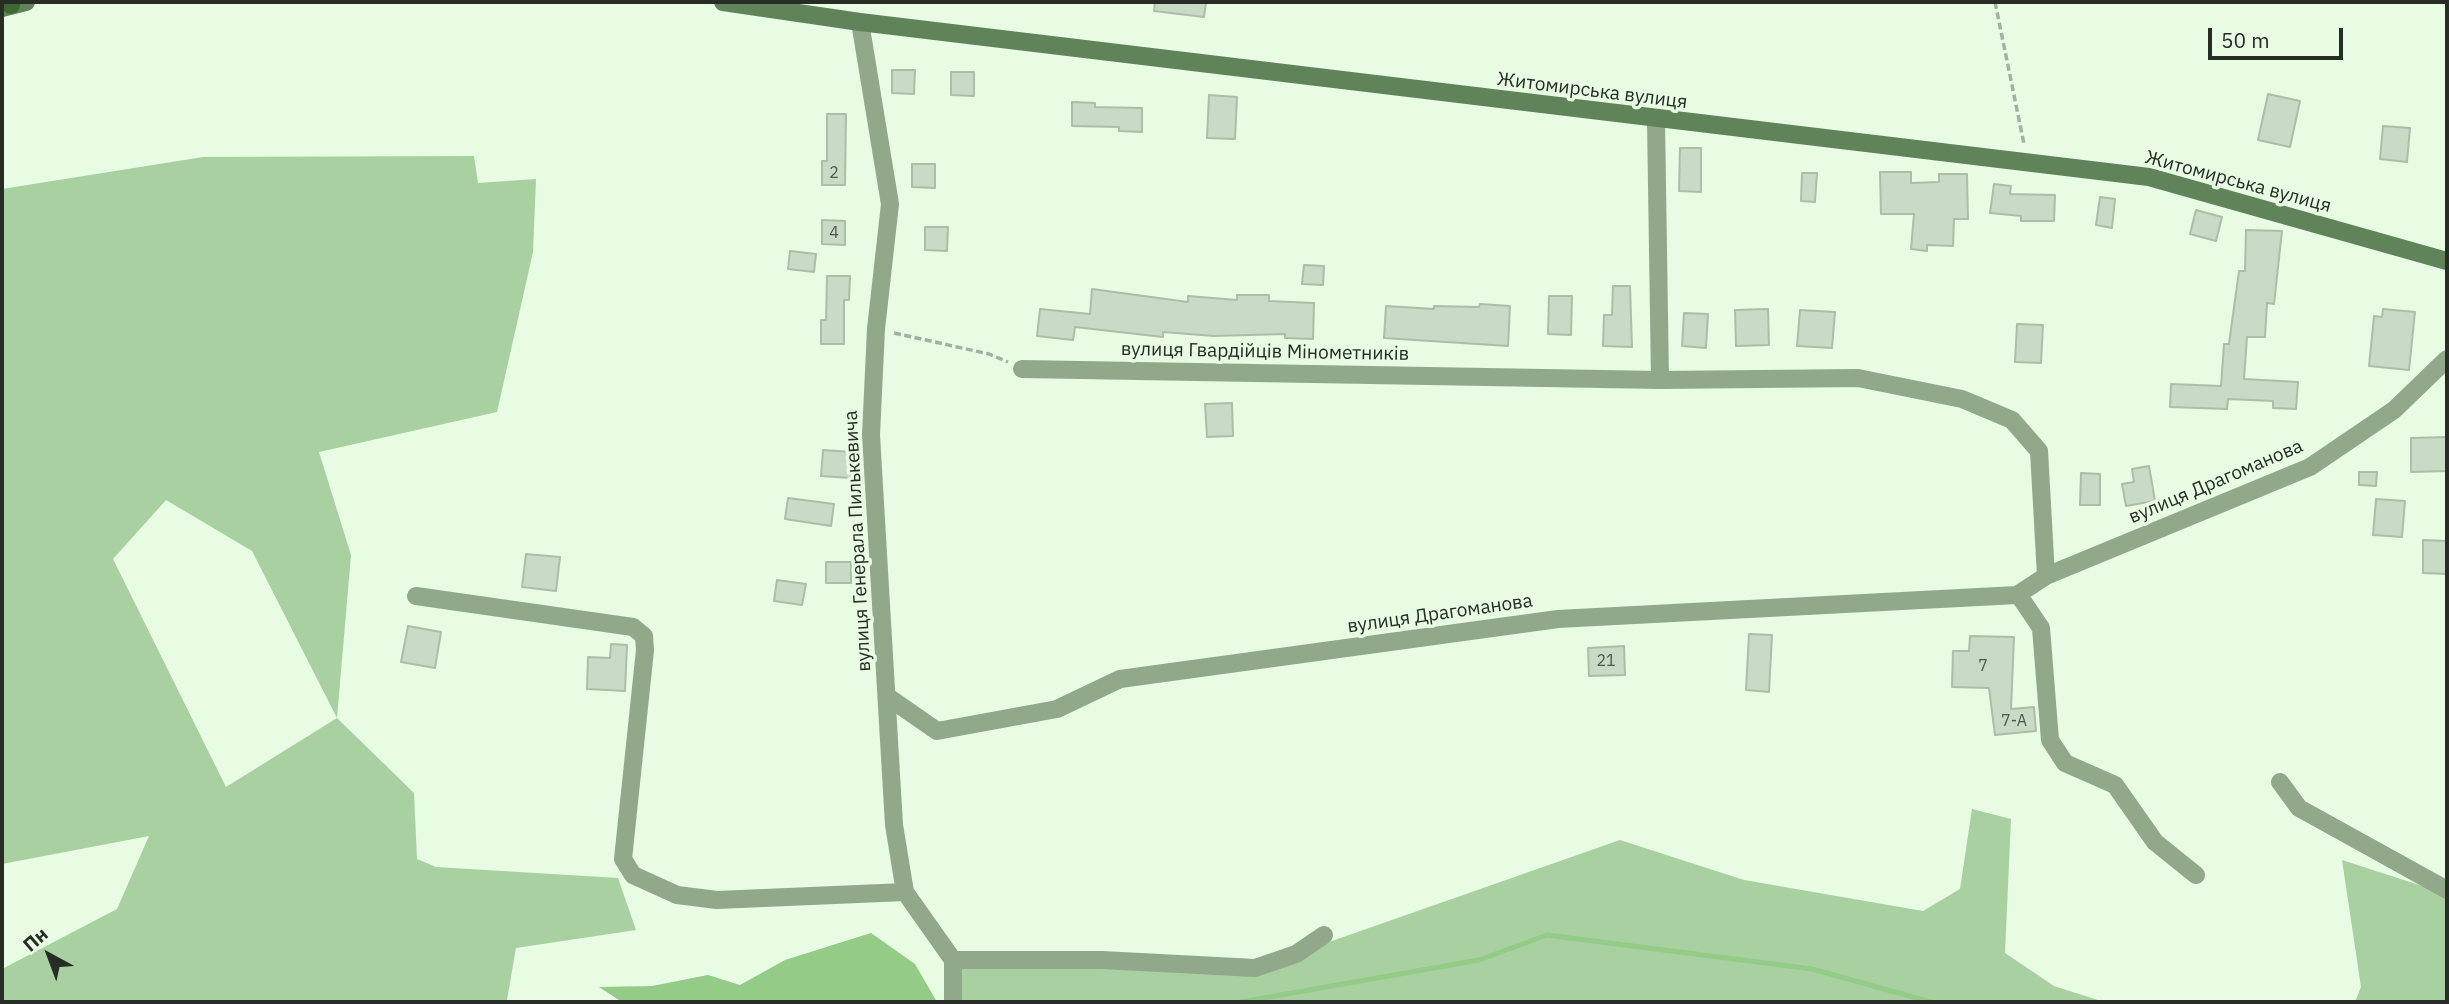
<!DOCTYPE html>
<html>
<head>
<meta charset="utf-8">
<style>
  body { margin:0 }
  #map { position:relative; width:2449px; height:1004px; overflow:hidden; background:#e8fbe3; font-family:"IBM Plex Sans",sans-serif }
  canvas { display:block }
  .frame { position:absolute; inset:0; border:4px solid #252d24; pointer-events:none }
  .north { position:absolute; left:14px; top:920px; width:70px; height:70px; -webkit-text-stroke:5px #e8fbe3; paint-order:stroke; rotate:319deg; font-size:19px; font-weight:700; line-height:28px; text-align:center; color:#252d24 }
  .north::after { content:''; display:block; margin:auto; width:24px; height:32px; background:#252d24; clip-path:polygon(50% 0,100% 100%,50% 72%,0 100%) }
  .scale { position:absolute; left:2208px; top:28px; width:135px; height:32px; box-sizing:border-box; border:4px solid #252d24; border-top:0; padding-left:9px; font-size:21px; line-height:24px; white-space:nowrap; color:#252d24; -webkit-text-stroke:5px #e8fbe3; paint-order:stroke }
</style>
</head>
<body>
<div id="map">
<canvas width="2449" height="1004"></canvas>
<div class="frame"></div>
<div class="north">Пн</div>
<div class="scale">50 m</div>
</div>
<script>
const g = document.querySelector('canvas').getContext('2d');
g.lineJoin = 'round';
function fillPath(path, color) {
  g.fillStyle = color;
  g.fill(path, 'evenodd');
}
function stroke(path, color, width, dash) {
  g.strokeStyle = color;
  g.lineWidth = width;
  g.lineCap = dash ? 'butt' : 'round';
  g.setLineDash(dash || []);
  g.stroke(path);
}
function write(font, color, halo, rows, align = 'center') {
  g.font = font + ' "IBM Plex Sans",sans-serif';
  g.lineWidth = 7;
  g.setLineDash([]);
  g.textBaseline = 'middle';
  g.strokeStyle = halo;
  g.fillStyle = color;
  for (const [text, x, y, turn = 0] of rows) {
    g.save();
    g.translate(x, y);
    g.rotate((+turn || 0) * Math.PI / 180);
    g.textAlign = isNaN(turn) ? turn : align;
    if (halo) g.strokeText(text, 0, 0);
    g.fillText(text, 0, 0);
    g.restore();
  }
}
fillPath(new Path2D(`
  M 474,156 L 478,183 L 536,179 L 533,252 L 497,412 L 319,452 L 351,555 L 337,718 L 414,793 L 417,859 L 436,867 L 618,878 L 636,930 L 516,948 L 507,1000 L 510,1002 L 2,1002 L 2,969 L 117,909 L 149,836 L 2,864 L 2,189 L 203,157 ZM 166,500 L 252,551 L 337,718 L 226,787 L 113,559 Z
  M 1972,809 L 2011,819 L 2005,953 L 2054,986 L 2104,1002 L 953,1002 L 953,960 L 1255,968 L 1620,840 L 1744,880 L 1923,911 L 1960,889 Z
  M 2342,860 L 2447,894 L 2447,1002 L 2355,1002 L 2361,987 Z`), '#a9d0a1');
fillPath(new Path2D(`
  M 871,933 L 915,964 L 937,1002 L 622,1002 L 599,987 L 652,986 L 708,975 L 740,985 L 785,960 Z`), '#93cb87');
stroke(new Path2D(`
  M 1241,1002 L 1479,960 L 1547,935 L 1812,969 L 1931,1002`), '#93cb87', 5);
const building = new Path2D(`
  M 1155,2 L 1206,2 L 1204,17 L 1154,11 Z
  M 892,70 L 915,70 L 914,94 L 892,93 Z
  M 951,72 L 974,72 L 974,96 L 951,95 Z
  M 2268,94 L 2300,101 L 2290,147 L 2258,140 Z
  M 1209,95 L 1237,97 L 1235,139 L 1207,138 Z
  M 1072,102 L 1095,103 L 1095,107 L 1142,108 L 1142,132 L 1119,131 L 1119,127 L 1072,126 Z
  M 827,114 L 846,114 L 845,185 L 822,185 L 822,161 L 827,161 Z
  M 2383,126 L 2410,128 L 2407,162 L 2380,159 Z
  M 1680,148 L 1701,148 L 1701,192 L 1679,191 Z
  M 912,164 L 935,164 L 935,188 L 912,187 Z
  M 1880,172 L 1911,172 L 1911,183 L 1939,182 L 1939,174 L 1967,174 L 1968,219 L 1954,219 L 1953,246 L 1927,245 L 1927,251 L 1911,249 L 1914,214 L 1881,214 Z
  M 1802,173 L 1817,173 L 1815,202 L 1801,201 Z
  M 1994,184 L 2011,186 L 2010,194 L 2055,195 L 2054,221 L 2021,221 L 2021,216 L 1990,213 Z
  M 2100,197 L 2115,199 L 2112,228 L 2096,225 Z
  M 2196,210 L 2222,217 L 2216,241 L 2190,234 Z
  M 822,220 L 845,221 L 845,245 L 822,244 Z
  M 925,227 L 948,227 L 947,251 L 925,250 Z
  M 2246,230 L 2282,231 L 2274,304 L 2267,303 L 2265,337 L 2247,337 L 2244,379 L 2298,382 L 2296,409 L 2273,408 L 2273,401 L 2228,399 L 2227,409 L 2170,407 L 2171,384 L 2221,386 L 2224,344 L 2229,344 L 2239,271 L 2245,271 Z
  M 790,251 L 816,254 L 814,272 L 788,269 Z
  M 1304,265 L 1324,266 L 1323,285 L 1302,284 Z
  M 827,276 L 850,276 L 849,300 L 844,300 L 844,344 L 821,344 L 821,320 L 826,320 Z
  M 1613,286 L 1630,286 L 1632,347 L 1603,346 L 1604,315 L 1612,315 Z
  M 1092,289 L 1188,302 L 1188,296 L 1237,300 L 1237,295 L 1269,295 L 1269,301 L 1314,303 L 1313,339 L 1285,338 L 1285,334 L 1214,336 L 1163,332 L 1163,337 L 1075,327 L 1073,340 L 1037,336 L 1040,309 L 1090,314 Z
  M 1549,296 L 1572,296 L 1571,335 L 1548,334 Z
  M 1480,304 L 1510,306 L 1508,346 L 1384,338 L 1386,306 L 1434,309 L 1434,306 L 1479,307 Z
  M 1768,309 L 1769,345 L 1736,346 L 1735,310 Z
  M 2383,309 L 2415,312 L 2409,370 L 2369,366 L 2374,316 L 2382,317 Z
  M 1800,310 L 1835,312 L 1832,348 L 1797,346 Z
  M 1684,313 L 1708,314 L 1706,348 L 1682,346 Z
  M 2017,324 L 2043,325 L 2041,363 L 2015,362 Z
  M 1232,403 L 1233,436 L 1207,437 L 1205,404 Z
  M 2447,437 L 2447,471 L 2411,472 L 2411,438 Z
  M 823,450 L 852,452 L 850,478 L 821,476 Z
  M 2149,466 L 2155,501 L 2126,506 L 2122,484 L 2134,482 L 2132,469 Z
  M 2359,472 L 2377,472 L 2376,486 L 2359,485 Z
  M 2081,473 L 2100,474 L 2100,505 L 2080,505 Z
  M 788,498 L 834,504 L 831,526 L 785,519 Z
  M 2376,499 L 2405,501 L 2402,537 L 2373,535 Z
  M 2423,540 L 2447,541 L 2447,574 L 2423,573 Z
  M 526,554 L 560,557 L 556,591 L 522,587 Z
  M 826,562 L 851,562 L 851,583 L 826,583 Z
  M 777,580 L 806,584 L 802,605 L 774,601 Z
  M 408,626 L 441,632 L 435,668 L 401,662 Z
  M 1749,634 L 1772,635 L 1769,692 L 1746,690 Z
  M 1970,636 L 2014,637 L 2011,709 L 2034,707 L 2036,731 L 1995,735 L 1989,688 L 1952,687 L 1953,651 L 1969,651 Z
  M 611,644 L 627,645 L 625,691 L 587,689 L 588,657 L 610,658 Z
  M 1624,646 L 1625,675 L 1589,676 L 1588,648 Z`);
fillPath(building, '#c8dbc4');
stroke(building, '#abbea7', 2);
stroke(new Path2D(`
  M 1995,2 L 2024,144
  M 894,333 L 989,354 L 1008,362`), '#a3b2a0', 3.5, [7, 3.5]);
stroke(new Path2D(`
  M 860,22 L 890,204 L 876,329 L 871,435 L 894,825 L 905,892 L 953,960 L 953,1002
  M 1656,120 L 1660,380
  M 1022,369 L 1660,380 L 1858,378 L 1962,399 L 2012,420 L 2039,451 L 2046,576
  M 2018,594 L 2041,628 L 2050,740 L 2065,763 L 2115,785 L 2155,842 L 2196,875
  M 416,596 L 633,627 L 644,636 L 645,650 L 623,859 L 633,875 L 677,895 L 717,900 L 905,892
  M 888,697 L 937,731 L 1057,709 L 1120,679 L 1558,619 L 2017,595 L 2046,576 L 2310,467 L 2394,410 L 2447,359
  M 2280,782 L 2299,808 L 2447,890
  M 953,960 L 1102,960 L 1255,968 L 1296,954 L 1324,935`), '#91a88b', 18);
stroke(new Path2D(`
  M 723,2 L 860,22 L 2149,177 L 2447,261
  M 2,8 L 26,2`), '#608359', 18);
stroke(new Path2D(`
  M 10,2 L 11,5`), '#3e6834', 18);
write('16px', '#4e584c', null, [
  ["2",834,173],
  ["4",834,233],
  ["21",1606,661],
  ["7",1983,666],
  ["7-А",2014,721]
]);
write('19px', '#252d24', '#e8fbe3', [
  ["Житомирська вулиця",1592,91,7],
  ["Житомирська вулиця",2238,182,15],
  ["вулиця Гвардійців Мінометників",1265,352,1],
  ["вулиця Драгоманова",2216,482,-23],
  ["вулиця Генерала Пилькевича",858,541,-93],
  ["вулиця Драгоманова",1440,614,-8]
]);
</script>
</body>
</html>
